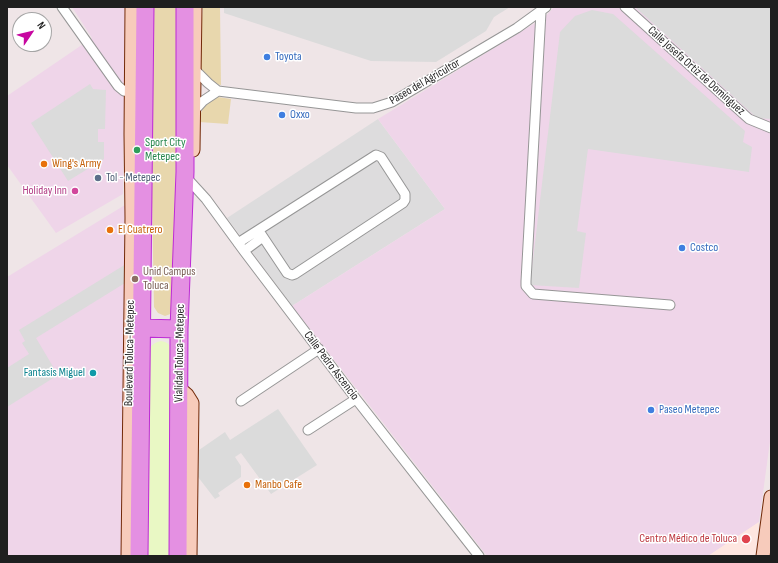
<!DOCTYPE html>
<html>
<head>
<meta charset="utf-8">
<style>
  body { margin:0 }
  #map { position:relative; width:778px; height:563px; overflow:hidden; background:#efe5e7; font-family:"Sofia Sans Condensed",sans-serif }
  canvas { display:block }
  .frame { position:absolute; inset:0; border:8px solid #1f1f1f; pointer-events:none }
  .north { position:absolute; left:12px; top:12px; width:40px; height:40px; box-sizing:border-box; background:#fff; border:1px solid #a5a5a5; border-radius:50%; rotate:55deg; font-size:11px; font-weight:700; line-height:16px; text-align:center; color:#1f1f1f }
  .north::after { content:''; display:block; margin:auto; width:14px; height:18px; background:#c707a0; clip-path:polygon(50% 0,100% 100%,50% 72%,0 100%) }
</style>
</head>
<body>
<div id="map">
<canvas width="778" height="563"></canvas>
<div class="frame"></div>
<div class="north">N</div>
</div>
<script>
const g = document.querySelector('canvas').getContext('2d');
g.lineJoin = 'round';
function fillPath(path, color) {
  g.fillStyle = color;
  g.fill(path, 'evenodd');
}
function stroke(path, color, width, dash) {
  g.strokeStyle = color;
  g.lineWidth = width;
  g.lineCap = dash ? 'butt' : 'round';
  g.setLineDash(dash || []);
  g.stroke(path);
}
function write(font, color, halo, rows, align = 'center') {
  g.font = font + ' "Sofia Sans Condensed",sans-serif';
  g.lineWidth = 3;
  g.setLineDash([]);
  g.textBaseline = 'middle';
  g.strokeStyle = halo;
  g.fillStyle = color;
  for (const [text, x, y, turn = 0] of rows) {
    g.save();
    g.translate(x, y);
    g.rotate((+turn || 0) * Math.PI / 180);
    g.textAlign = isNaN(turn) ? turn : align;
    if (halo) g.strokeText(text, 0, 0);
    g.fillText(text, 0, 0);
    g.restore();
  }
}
fillPath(new Path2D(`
  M 378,119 L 445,209 L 292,306 L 227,218 Z`), '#dddcdd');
fillPath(new Path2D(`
  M 72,7 L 125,7 L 123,194 L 56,233 L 7,165 L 7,96 L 92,38 Z
  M 554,7 L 771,7 L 771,434 L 759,522 L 708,556 L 487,556 L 292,306 L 445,209 L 378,119 L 545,17 Z
  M 125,205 L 121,556 L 7,556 L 7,277 Z`), '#efd5e9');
fillPath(new Path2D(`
  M 759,522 L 755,556 L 708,556 Z`), '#fee6e0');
fillPath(new Path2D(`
  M 151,7 L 179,7 L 173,313 L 165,316 L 158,313 L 154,307 L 151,149 Z
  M 203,7 L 220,7 L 221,85 L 214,84 L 199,68 C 200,48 201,27 203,7 Z
  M 218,97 L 231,99 L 228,124 L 199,122 C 201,109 205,101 218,97 Z`), '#e8d7ad');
fillPath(new Path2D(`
  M 161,341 C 167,342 170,344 172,350 L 172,556 L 148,556 L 148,355 C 149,346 153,343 161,341 Z`), '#e9f8c4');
fillPath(new Path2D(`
  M 224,7 L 510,7 L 494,17 L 486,31 L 436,62 L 371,61 L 224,13 Z
  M 635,7 L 771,7 L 771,119 L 757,118 Z
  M 592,10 L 613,14 L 745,131 L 743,142 L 752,147 L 749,172 L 588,149 L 577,231 L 586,233 L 579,288 L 530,285 L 560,32 L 575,16 Z
  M 90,84 L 93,89 L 106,90 L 105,129 L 98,129 L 98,142 L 104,142 L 104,159 L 68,181 L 31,123 Z
  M 126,264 L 125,283 L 36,338 L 58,375 L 7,407 L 7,368 L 29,354 L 22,343 L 25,341 L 19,330 Z
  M 278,409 L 317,465 L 271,494 L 241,453 L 235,457 L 241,466 L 241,477 L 218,493 L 220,496 L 215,499 L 198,477 L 199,450 L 225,432 L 230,440 Z`), '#dbdbdb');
const street = new Path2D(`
  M 62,7 L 118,86 L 124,91 L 135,93
  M 625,7 L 749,119 L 771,128
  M 541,12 L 526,281 L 526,286 L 533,294 L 670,305
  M 195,70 L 208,83 L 218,91 L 356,108 L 373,108 L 392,102 L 517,28 L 546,7
  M 194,111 L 203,101 L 218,91
  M 185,176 L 206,199 L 244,251 L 356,399 L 479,556
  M 238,243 L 376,155 L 381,157 L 405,194 L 405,200 L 403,203 L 295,274 L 292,275 L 287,273 L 259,231
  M 244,251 L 263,237
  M 241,401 L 319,349
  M 308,430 L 356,399`);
const secondary = new Path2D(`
  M 193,150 L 195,7
  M 180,389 L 187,395 L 192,403 L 190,556
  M 128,556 L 132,218 L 131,134 L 132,7
  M 763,556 L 771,497`);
const highway = new Path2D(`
  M 141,328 L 179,329
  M 139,556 L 145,7
  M 178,556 L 179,329 L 185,172 L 185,7`);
stroke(street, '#969696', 11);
stroke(secondary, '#732a09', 15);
stroke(highway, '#bd2bd5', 19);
stroke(street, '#fff', 9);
stroke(secondary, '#f7cbbb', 13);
stroke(highway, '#e490e2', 17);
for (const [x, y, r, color] of [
  [267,57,4,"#3f7fe0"],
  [282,115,4,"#3f7fe0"],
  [137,150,4,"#2e9e5b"],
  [44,164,4,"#e8710a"],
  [98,178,4,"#5c6f8a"],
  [75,191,4,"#d1479c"],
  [110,230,4,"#e8710a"],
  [682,248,4,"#3f7fe0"],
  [135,279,4,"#8d6e63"],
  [93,373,4,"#0f9aa8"],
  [651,410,4,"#3f7fe0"],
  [247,485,4,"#e8710a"],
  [746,539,5,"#e0444e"]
]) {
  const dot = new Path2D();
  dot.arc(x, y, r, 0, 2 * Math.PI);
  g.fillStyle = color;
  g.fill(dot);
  stroke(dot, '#fff', 1.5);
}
write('12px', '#366cbe', '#fff', [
  ["Toyota",275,57],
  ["Oxxo",290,115],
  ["Costco",690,248],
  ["Paseo Metepec",659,410]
], 'left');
write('12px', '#1f1f1f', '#fff', [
  ["Calle Josefa Ortiz de Domínguez",696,71,42],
  ["Paseo del Agricultor",425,82,-30],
  ["Boulevard Toluca-Metepec",130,353,-89],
  ["Vialidad Toluca-Metepec",180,353,-89],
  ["Calle Pedro Ascencio",331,366,53]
]);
write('12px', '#27864d', '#fff', [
  ["Sport City",145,143],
  ["Metepec",145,157]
], 'left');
write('12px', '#c56008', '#fff', [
  ["Wing's Army",52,164],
  ["El Cuatrero",118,230],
  ["Manbo Cafe",255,485]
], 'left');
write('12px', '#4e5e75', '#fff', [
  ["Tol - Metepec",106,178]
], 'left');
write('12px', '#b23c85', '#fff', [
  ["Holiday Inn",67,191]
], 'right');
write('12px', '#785e54', '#fff', [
  ["Unid Campus",143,272],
  ["Toluca",143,286]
], 'left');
write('12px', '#0d838f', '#fff', [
  ["Fantasis Miguel",85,373]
], 'right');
write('12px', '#be3a42', '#fff', [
  ["Centro Médico de Toluca",737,539]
], 'right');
</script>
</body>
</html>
